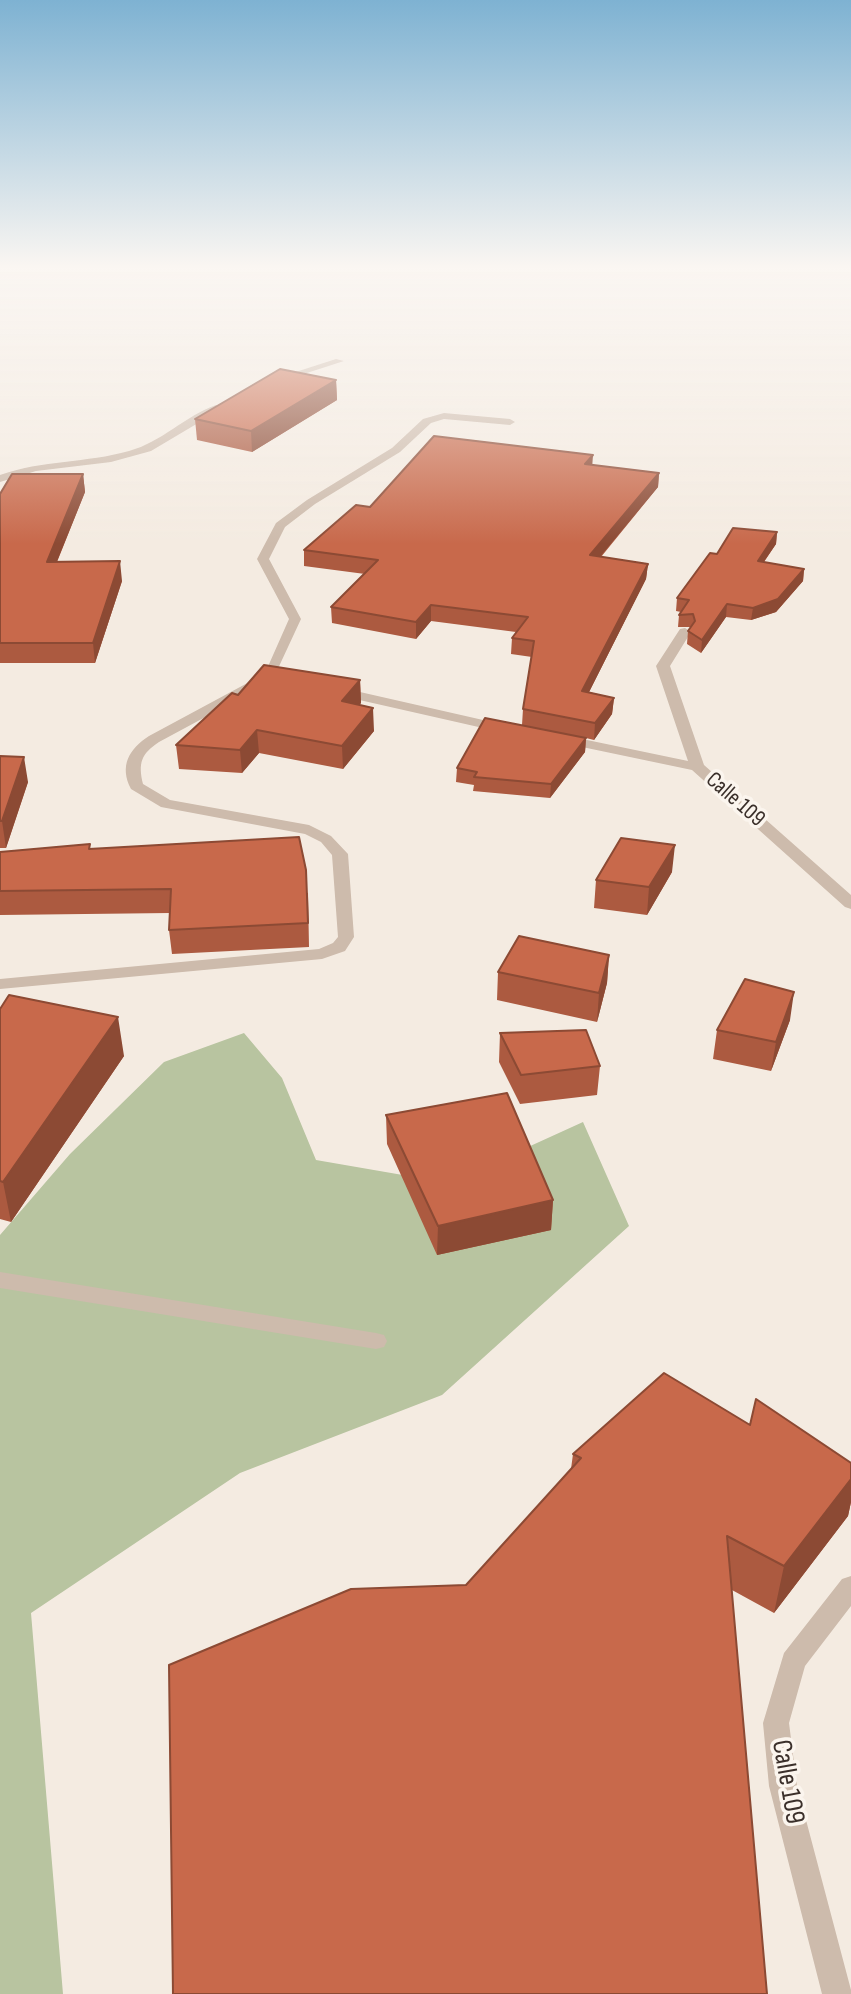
<!DOCTYPE html>
<html>
<head>
<meta charset="utf-8">
<style>
  body { margin:0 }
  canvas { display:block; background:#f4ebe1 }
</style>
</head>
<body>
<canvas width="851" height="1994"></canvas>
<script>
const g = document.querySelector('canvas').getContext('2d');
g.lineJoin = 'round';
function fillPath(path, color) {
  g.fillStyle = color;
  g.fill(path, 'evenodd');
}
function stroke(path, color, width, dash) {
  g.strokeStyle = color;
  g.lineWidth = width;
  g.lineCap = dash ? 'butt' : 'round';
  g.setLineDash(dash || []);
  g.stroke(path);
}
function write(font, color, halo, rows, align = 'center') {
  g.font = font + ' "Sofia Sans Condensed",sans-serif';
  g.lineWidth = 7;
  g.setLineDash([]);
  g.textBaseline = 'middle';
  g.strokeStyle = halo;
  g.fillStyle = color;
  for (const [text, x, y, turn = 0] of rows) {
    g.save();
    g.translate(x, y);
    g.rotate((+turn || 0) * Math.PI / 180);
    g.textAlign = isNaN(turn) ? turn : align;
    if (halo) g.strokeText(text, 0, 0);
    g.fillText(text, 0, 0);
    g.restore();
  }
}
fillPath(new Path2D(`
  M 244,1033 L 282,1078 L 316,1160 L 449,1183 L 583,1122 L 629,1226 L 442,1395 L 240,1473 L 31,1613 L 63,1994 L 0,1994 L 0,1235 L 70,1154 L 164,1062 Z`), '#b8c4a0');
fillPath(new Path2D(`
  M 336,359 L 344,361 L 282,381 L 274,379 Z
  M 216,405 L 221,408 L 220,410 L 151,451 L 111,462 L 36,471 L 0,482 L 0,475 C 42,460 87,463 129,451 C 162,442 185,416 216,405 Z
  M 444,413 L 510,419 L 515,422 L 510,425 L 444,419 L 431,423 L 400,452 L 315,504 L 285,527 L 269,559 L 301,619 L 275,675 L 283,679 L 276,683 L 264,681 L 263,686 L 159,742 C 141,754 138,763 143,784 L 170,800 L 309,825 L 331,836 L 348,854 L 354,937 L 345,951 L 322,959 L 0,989 L 0,979 L 319,949 L 333,943 L 338,937 L 332,855 L 321,842 L 305,834 L 161,807 L 131,789 C 119,766 129,749 149,736 L 253,680 L 262,680 L 289,619 L 257,559 L 276,523 L 307,500 L 392,448 L 423,419 Z
  M 685,628 L 691,632 L 670,666 L 704,765 L 851,895 L 851,909 L 845,907 L 692,770 L 563,743 L 556,739 L 563,735 L 688,761 L 656,666 L 680,629 Z
  M 338,687 L 505,725 L 512,729 L 505,733 L 333,694 L 333,688 Z
  M 0,1272 L 376,1333 L 384,1335 L 387,1341 L 384,1347 L 376,1349 L 0,1288 Z
  M 851,1576 L 851,1606 L 805,1666 L 789,1723 L 797,1786 L 851,1990 L 851,1994 L 822,1994 L 769,1786 L 763,1723 L 784,1653 L 842,1579 Z`), '#cdbbac');
fillPath(new Path2D(`
  M 336,380 L 337,400 L 252,452 L 197,440 L 195,419 Z
  M 593,465 L 659,473 L 658,487 L 601,557 L 648,564 L 646,579 L 589,692 L 614,698 L 612,714 L 594,740 L 586,738 L 585,752 L 550,798 L 473,791 L 474,785 L 456,782 L 457,768 L 522,725 L 523,709 L 532,657 L 511,654 L 512,638 L 516,632 L 431,621 L 416,639 L 332,623 L 331,607 L 365,574 L 304,566 L 304,550 L 370,507 Z
  M 83,474 L 85,492 L 57,562 L 122,581 L 95,663 L 0,663 L 0,494 Z
  M 777,532 L 776,544 L 764,562 L 804,569 L 803,581 L 776,612 L 751,620 L 726,617 L 701,653 L 687,644 L 688,631 L 691,627 L 678,627 L 679,615 L 681,612 L 676,611 L 677,598 L 717,554 Z
  M 360,680 L 361,703 L 359,705 L 374,731 L 343,769 L 259,753 L 242,773 L 179,769 L 176,745 L 238,695 Z
  M 0,756 L 28,782 L 6,848 L 0,848 Z
  M 91,848 L 308,893 L 309,947 L 172,954 L 169,930 L 170,913 L 0,915 L 0,852 Z
  M 672,872 L 647,915 L 594,908 L 596,880 Z
  M 609,955 L 607,983 L 597,1022 L 497,1000 L 498,972 Z
  M 0,1009 L 124,1056 L 11,1222 L 0,1219 Z
  M 790,1020 L 771,1071 L 713,1059 L 717,1030 Z
  M 500,1033 L 600,1066 L 597,1095 L 520,1104 L 499,1062 Z
  M 386,1115 L 553,1200 L 551,1230 L 437,1255 L 387,1144 Z
  M 750,1425 L 851,1463 L 851,1502 L 848,1516 L 774,1613 L 732,1590 L 466,1585 L 571,1469 L 573,1454 Z`), '#ac5a40');
fillPath(new Path2D(`
  M 336,380 L 337,400 L 252,452 L 251,431 Z
  M 593,455 L 592,469 L 585,464 Z
  M 659,473 L 658,487 L 589,570 L 590,555 Z
  M 83,474 L 85,492 L 49,581 L 47,562 Z
  M 777,532 L 776,544 L 756,573 L 758,561 Z
  M 120,561 L 122,581 L 95,663 L 93,643 Z
  M 648,564 L 646,579 L 581,708 L 582,691 Z
  M 804,569 L 803,581 L 776,612 L 751,620 L 753,608 Z
  M 727,604 L 726,617 L 701,653 L 702,640 Z
  M 431,605 L 431,621 L 416,639 L 416,622 Z
  M 360,680 L 361,703 L 343,724 L 342,701 Z
  M 614,698 L 612,714 L 594,740 L 595,723 Z
  M 373,708 L 374,731 L 343,769 L 342,746 Z
  M 257,730 L 259,753 L 242,773 L 240,750 Z
  M 586,738 L 585,752 L 550,798 L 551,784 Z
  M 24,757 L 28,782 L 6,848 L 2,821 Z
  M 675,845 L 672,872 L 647,915 L 649,887 Z
  M 609,955 L 607,983 L 597,1022 L 599,993 Z
  M 794,992 L 790,1020 L 771,1071 L 776,1042 Z
  M 118,1017 L 124,1056 L 11,1222 L 3,1182 Z
  M 553,1200 L 551,1230 L 437,1255 L 438,1226 Z
  M 851,1479 L 851,1502 L 848,1516 L 774,1613 L 784,1566 Z`), '#8c4a34');
const building = new Path2D(`
  M 280,369 L 336,380 L 251,431 L 195,419 Z
  M 434,436 L 593,455 L 585,464 L 659,473 L 590,555 L 648,564 L 582,691 L 614,698 L 595,723 L 523,709 L 534,641 L 512,638 L 528,617 L 431,605 L 416,622 L 331,607 L 378,560 L 304,550 L 356,505 L 370,507 Z
  M 12,474 L 83,474 L 47,562 L 120,561 L 93,643 L 0,643 L 0,494 Z
  M 733,528 L 777,532 L 758,561 L 804,569 L 778,599 L 753,608 L 727,604 L 702,640 L 688,631 L 695,621 L 693,614 L 679,615 L 689,600 L 677,598 L 710,553 L 717,554 Z
  M 264,665 L 360,680 L 342,701 L 373,708 L 342,746 L 257,730 L 240,750 L 176,745 L 232,693 L 238,695 Z
  M 485,718 L 586,738 L 551,784 L 474,777 L 477,772 L 457,768 Z
  M 0,756 L 24,757 L 2,821 L 0,821 Z
  M 299,837 L 306,870 L 308,923 L 169,930 L 171,889 L 0,891 L 0,852 L 90,844 L 89,849 Z
  M 621,838 L 675,845 L 649,887 L 596,880 Z
  M 519,936 L 609,955 L 599,993 L 498,972 Z
  M 745,979 L 794,992 L 776,1042 L 717,1030 Z
  M 9,995 L 118,1017 L 3,1182 L 0,1181 L 0,1009 Z
  M 586,1030 L 600,1066 L 521,1075 L 500,1033 Z
  M 507,1093 L 553,1200 L 438,1226 L 386,1115 Z
  M 664,1373 L 750,1425 L 756,1399 L 851,1463 L 851,1479 L 784,1566 L 727,1536 L 767,1994 L 173,1994 L 169,1665 L 351,1589 L 466,1585 L 581,1458 L 573,1454 Z`);
fillPath(building, '#c8694b');
stroke(building, '#8c4a34', 2);
const sky = g.createLinearGradient(0, 0, 0, 544);
sky.addColorStop(0, '#7eb2d2');
sky.addColorStop(0.49, '#faf6f2');
sky.addColorStop(1, '#faf6f200');
g.fillStyle = sky;
g.fillRect(0, 0, 851, 544);
write('23px', '#3b302b', '#fbf5ee', [
  ["Calle 109",735,800,41]
]);
write('28px', '#3b302b', '#fbf5ee', [
  ["Calle 109",787,1782,80]
]);
</script>
</body>
</html>
